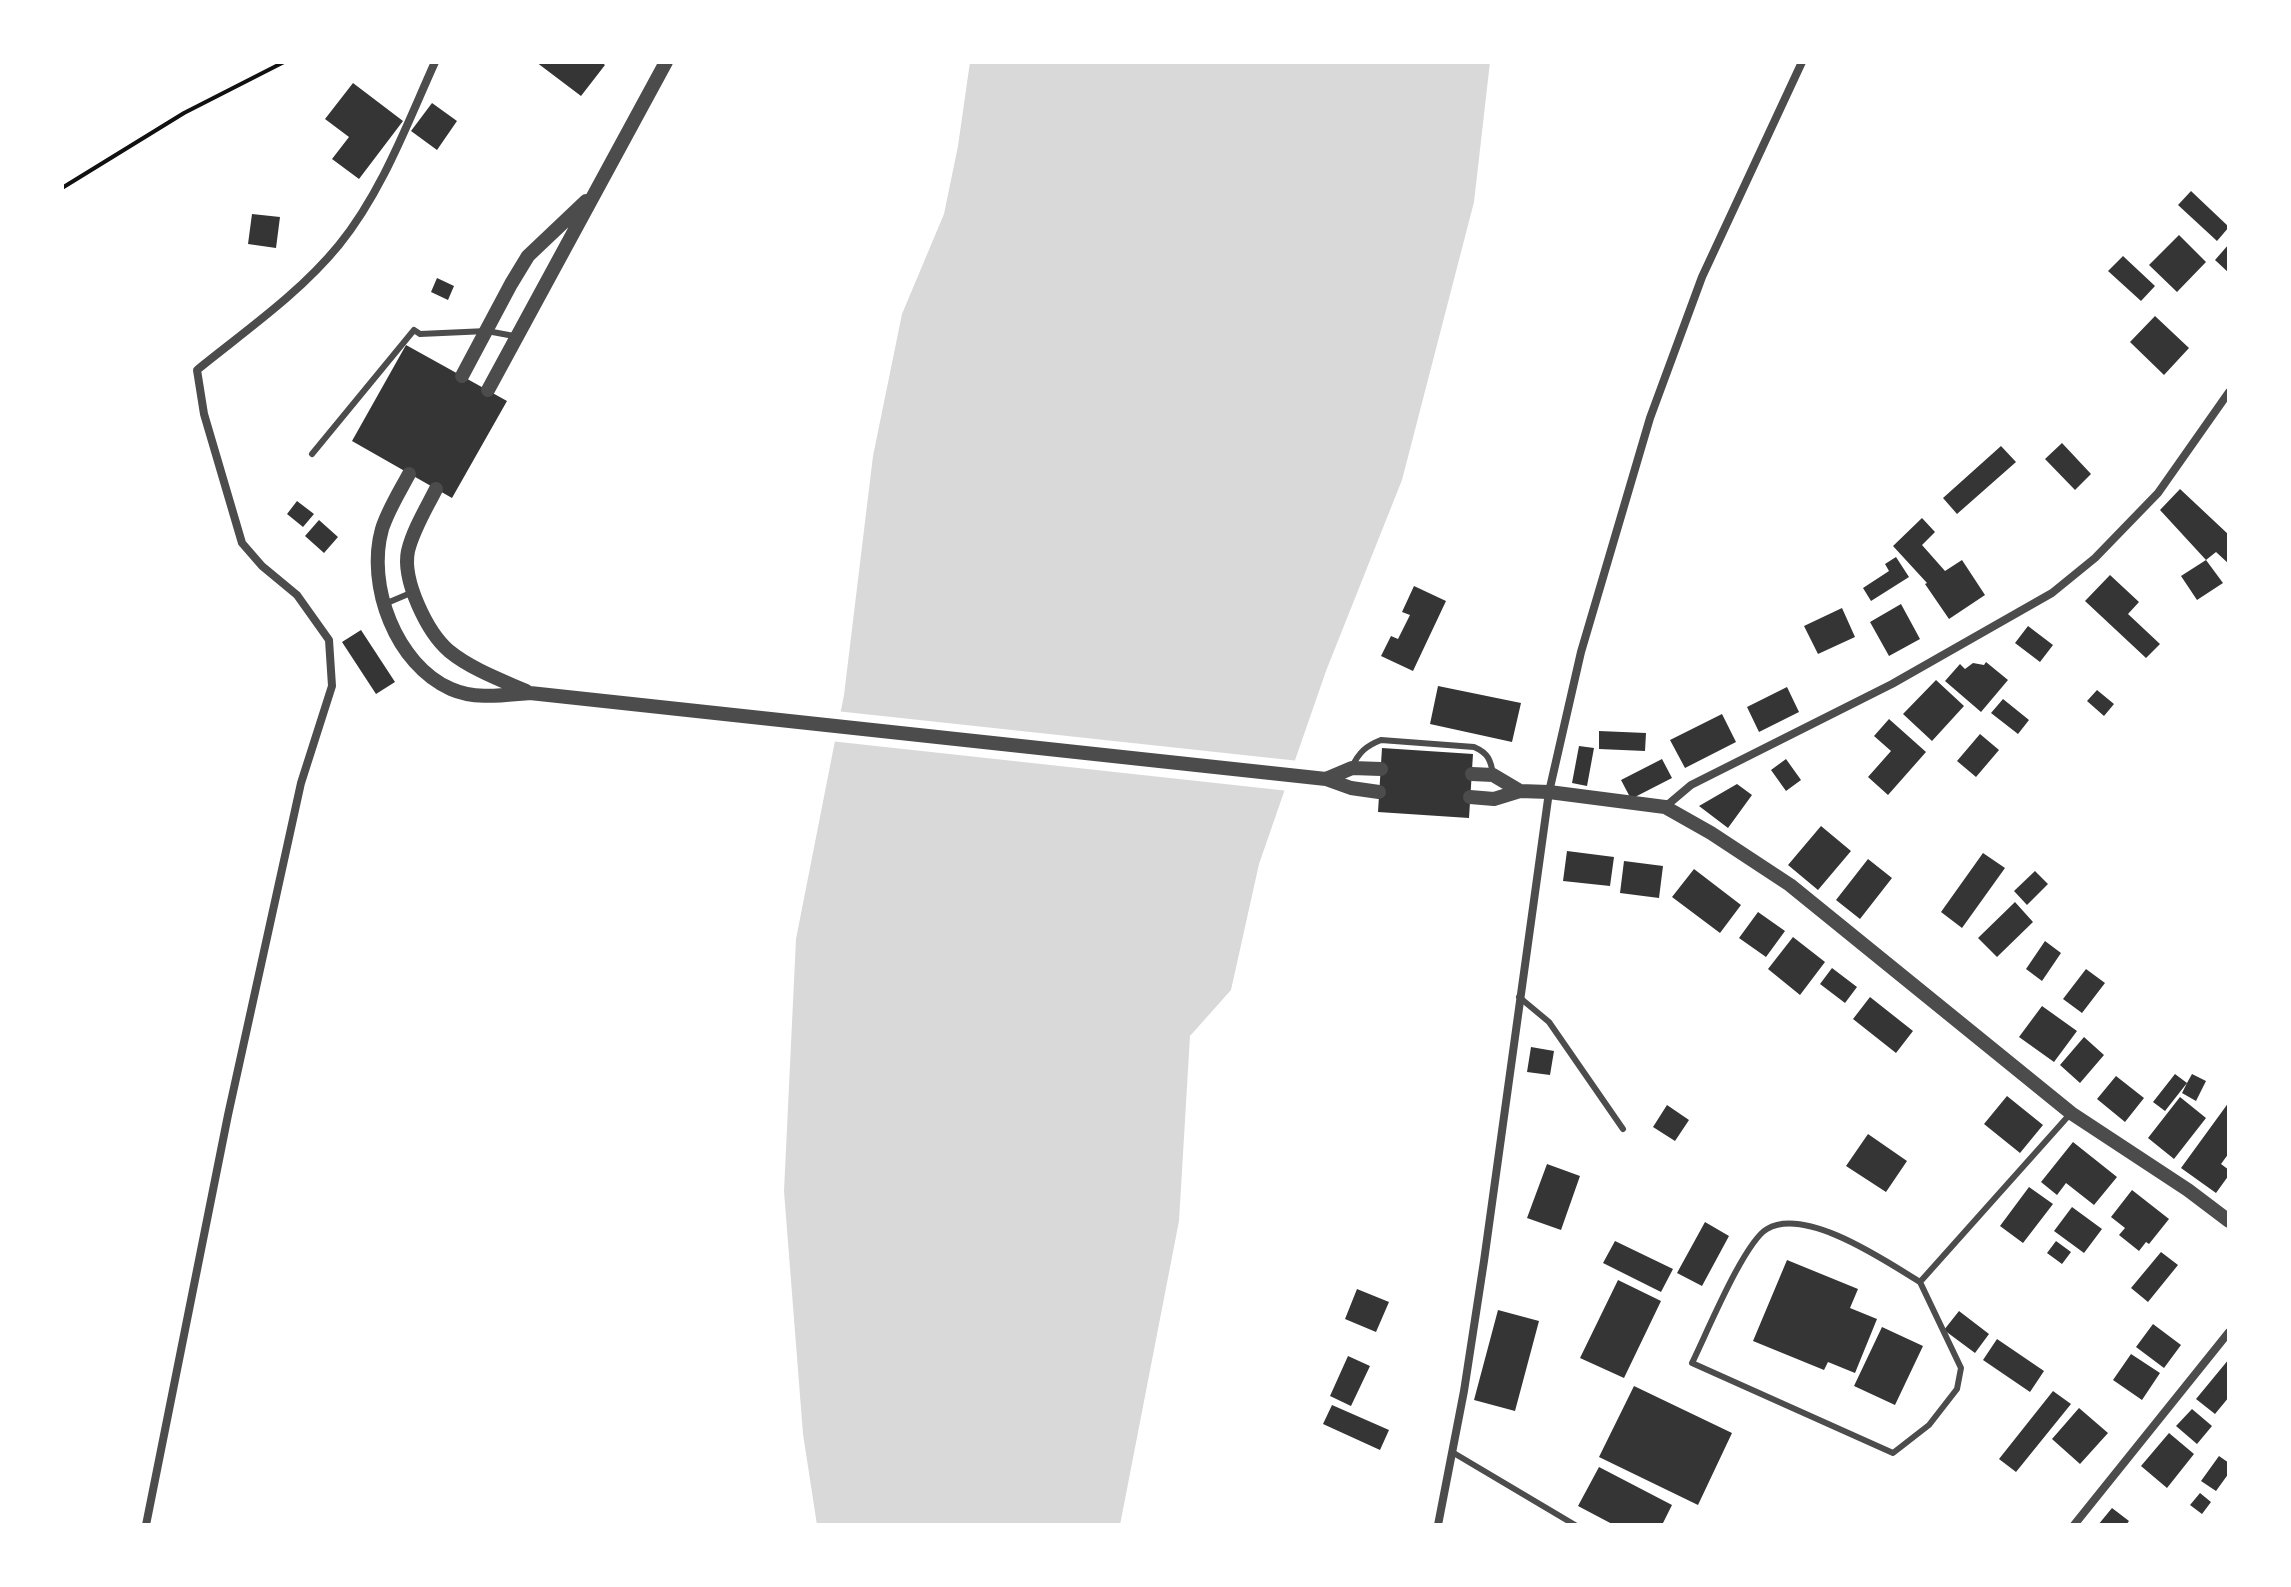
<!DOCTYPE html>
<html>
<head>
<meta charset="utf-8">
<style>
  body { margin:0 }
  #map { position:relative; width:2291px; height:1587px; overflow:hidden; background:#fff; font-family:Spectral,serif }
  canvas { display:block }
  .frame { position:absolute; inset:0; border:64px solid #fff; pointer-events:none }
</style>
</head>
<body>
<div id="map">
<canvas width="2291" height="1587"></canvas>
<div class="frame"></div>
</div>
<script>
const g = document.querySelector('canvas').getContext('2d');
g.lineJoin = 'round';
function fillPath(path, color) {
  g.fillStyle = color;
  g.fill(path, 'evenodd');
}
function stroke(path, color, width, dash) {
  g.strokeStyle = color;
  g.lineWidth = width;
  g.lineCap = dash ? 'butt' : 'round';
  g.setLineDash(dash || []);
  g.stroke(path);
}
fillPath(new Path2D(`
  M 970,62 L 1490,62 L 1474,202 L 1402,480 L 1326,671 L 1259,864 L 1231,990 L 1190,1036 L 1179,1221 L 1120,1525 L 817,1525 L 803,1434 L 784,1191 L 796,939 L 844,695 L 873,456 L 902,314 L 944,214 L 958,146 Z`), '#d9d9d9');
fillPath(new Path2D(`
  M 836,711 L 1299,761 L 1289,791 L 830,741 Z`), '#fff');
fillPath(new Path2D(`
  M 536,62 L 601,62 L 605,65 L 581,96 Z
  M 353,83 L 403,121 L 359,179 L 332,159 L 349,137 L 325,119 Z
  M 432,103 L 457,121 L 437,150 L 411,131 Z
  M 2191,191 L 2229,227 L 2217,241 L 2178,205 Z
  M 252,214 L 280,217 L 276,248 L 248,244 Z
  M 2179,235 L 2206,262 L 2177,292 L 2149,265 Z
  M 2229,244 L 2229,273 L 2215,260 Z
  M 2123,256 L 2155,286 L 2141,301 L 2108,271 Z
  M 437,278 L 454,286 L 448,300 L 431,292 Z
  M 2155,316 L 2189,348 L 2164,375 L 2130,342 Z
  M 406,345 L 507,401 L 452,498 L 352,441 Z
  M 2062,443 L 2091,474 L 2075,490 L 2045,459 Z
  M 2001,446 L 2016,462 L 1957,514 L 1943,498 Z
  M 2180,489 L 2229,535 L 2229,564 L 2216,552 L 2206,560 L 2160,510 Z
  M 297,501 L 314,514 L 303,527 L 287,514 Z
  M 1922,518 L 1935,532 L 1922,545 L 1945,571 L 1962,560 L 1985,595 L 1949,619 L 1925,584 L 1927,583 L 1893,546 Z
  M 319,520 L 338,537 L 324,553 L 305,536 Z
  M 1896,557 L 1909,577 L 1871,601 L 1863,588 L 1889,571 L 1885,564 Z
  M 2206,560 L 2223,583 L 2197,600 L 2181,576 Z
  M 2110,575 L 2139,602 L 2128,614 L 2160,644 L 2146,658 L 2085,601 Z
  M 1414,586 L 1446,601 L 1413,671 L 1381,656 L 1391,636 L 1398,639 L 1410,615 L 1402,612 Z
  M 1901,604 L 1920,639 L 1889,656 L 1870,622 Z
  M 1842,608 L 1855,637 L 1818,654 L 1804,626 Z
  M 2028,626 L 2053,645 L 2040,662 L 2015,643 Z
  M 361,630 L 395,682 L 376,694 L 342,642 Z
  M 1986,662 L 2008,680 L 1981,712 L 1945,681 L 1960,664 L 1965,669 L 1973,663 L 1984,665 Z
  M 1936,680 L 1964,706 L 1932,741 L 1903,714 Z
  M 1438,686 L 1521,703 L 1512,742 L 1430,724 Z
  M 1787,687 L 1799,712 L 1759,732 L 1747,707 Z
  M 2097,690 L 2114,704 L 2104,716 L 2087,701 Z
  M 2003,699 L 2029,720 L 2018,734 L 1991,713 Z
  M 1722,714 L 1736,742 L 1685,768 L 1670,740 Z
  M 1889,719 L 1926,752 L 1888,795 L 1868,777 L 1891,751 L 1874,736 Z
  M 1599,731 L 1646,733 L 1645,751 L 1599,749 Z
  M 1980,734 L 1999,750 L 1976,777 L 1957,761 Z
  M 1579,746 L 1594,748 L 1587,786 L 1572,783 Z
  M 1382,748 L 1473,754 L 1469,818 L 1378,812 Z
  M 1662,759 L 1672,778 L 1631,799 L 1621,780 Z
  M 1786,759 L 1801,780 L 1786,791 L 1771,770 Z
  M 1737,784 L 1752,795 L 1728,828 L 1699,806 Z
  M 1821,826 L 1851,851 L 1818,890 L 1788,865 Z
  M 1567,851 L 1614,857 L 1610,886 L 1563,881 Z
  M 1983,853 L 2005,868 L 1962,928 L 1941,912 Z
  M 1868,859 L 1892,878 L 1860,919 L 1836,900 Z
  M 1624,861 L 1663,866 L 1659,898 L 1620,893 Z
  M 1694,869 L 1741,905 L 1720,933 L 1672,897 Z
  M 2035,871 L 2048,884 L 2027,905 L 2014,891 Z
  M 2015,902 L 2033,922 L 1997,957 L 1978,938 Z
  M 1758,912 L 1785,931 L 1766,957 L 1739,938 Z
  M 1793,937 L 1825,962 L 1800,995 L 1768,969 Z
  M 2045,941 L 2061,953 L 2042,981 L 2026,969 Z
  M 1832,968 L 1857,987 L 1845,1003 L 1820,984 Z
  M 2086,969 L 2105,983 L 2082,1013 L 2063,999 Z
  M 1870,997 L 1913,1031 L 1896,1053 L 1853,1019 Z
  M 2042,1006 L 2077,1031 L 2054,1062 L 2019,1037 Z
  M 2084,1037 L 2104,1055 L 2080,1083 L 2060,1065 Z
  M 1531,1047 L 1554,1051 L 1550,1075 L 1527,1072 Z
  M 2175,1074 L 2187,1083 L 2192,1074 L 2206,1081 L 2196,1101 L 2182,1093 L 2187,1083 L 2165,1111 L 2153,1102 Z
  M 2116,1076 L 2144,1098 L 2125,1122 L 2097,1099 Z
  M 2007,1096 L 2043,1125 L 2020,1153 L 1984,1124 Z
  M 2180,1097 L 2206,1118 L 2174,1159 L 2148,1138 Z
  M 2229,1102 L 2229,1153 L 2221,1164 L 2229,1170 L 2229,1175 L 2216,1193 L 2181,1168 Z
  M 1667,1105 L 1689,1120 L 1675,1141 L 1653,1127 Z
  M 1868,1134 L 1907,1161 L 1886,1192 L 1846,1166 Z
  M 2073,1142 L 2117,1177 L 2094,1205 L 2066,1183 L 2057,1195 L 2041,1182 Z
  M 1547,1164 L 1580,1176 L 1561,1230 L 1527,1218 Z
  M 2029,1187 L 2053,1204 L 2023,1243 L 2000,1226 Z
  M 2132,1190 L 2169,1219 L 2149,1244 L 2146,1242 L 2139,1251 L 2119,1235 L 2125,1228 L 2111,1217 Z
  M 2072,1207 L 2102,1229 L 2084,1253 L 2054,1231 Z
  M 1705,1222 L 1729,1236 L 1702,1286 L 1677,1273 Z
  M 1615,1241 L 1673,1269 L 1661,1292 L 1603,1263 Z
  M 2056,1241 L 2071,1252 L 2062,1264 L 2047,1253 Z
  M 2161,1252 L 2178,1265 L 2148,1302 L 2131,1288 Z
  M 1787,1260 L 1858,1289 L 1850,1308 L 1877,1319 L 1855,1373 L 1828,1362 L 1824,1370 L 1753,1341 Z
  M 1618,1280 L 1661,1301 L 1624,1378 L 1580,1358 Z
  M 1357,1289 L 1389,1302 L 1376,1332 L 1345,1319 Z
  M 1498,1310 L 1539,1321 L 1515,1411 L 1474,1400 Z
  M 1959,1311 L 1989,1334 L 1975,1353 L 1944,1330 Z
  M 2153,1324 L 2181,1345 L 2164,1368 L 2136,1347 Z
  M 1882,1327 L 1923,1346 L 1895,1405 L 1854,1386 Z
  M 1997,1339 L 2044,1371 L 2030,1392 L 1983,1360 Z
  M 2131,1354 L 2160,1373 L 2142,1400 L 2113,1380 Z
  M 1348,1356 L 1370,1366 L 1351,1406 L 1330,1396 Z
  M 2229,1359 L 2229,1397 L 2215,1414 L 2196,1399 Z
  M 1634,1386 L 1732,1433 L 1698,1505 L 1599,1457 Z
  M 2053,1391 L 2071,1404 L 2016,1472 L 1999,1459 Z
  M 1332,1405 L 1389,1430 L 1380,1450 L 1323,1424 Z
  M 2079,1408 L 2108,1433 L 2080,1464 L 2052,1439 Z
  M 2192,1409 L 2212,1426 L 2197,1444 L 2176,1426 Z
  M 2169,1433 L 2194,1454 L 2167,1488 L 2141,1466 Z
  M 2219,1456 L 2229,1463 L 2229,1473 L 2216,1491 L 2201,1481 Z
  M 1599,1467 L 1672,1505 L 1662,1525 L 1614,1525 L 1578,1506 Z
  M 2200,1493 L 2211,1502 L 2202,1514 L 2190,1505 Z
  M 2112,1508 L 2129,1521 L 2126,1525 L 2098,1525 Z`), '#353535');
stroke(new Path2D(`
  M 62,188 L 184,113 L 284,62`), '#111', 4);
stroke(new Path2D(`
  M 312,454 L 414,330 L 420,334 L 487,331 L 514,336
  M 387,603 L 413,592
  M 1352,767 C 1359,752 1366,746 1381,740 L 1474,747 C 1488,753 1491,760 1493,775
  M 1519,997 L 1549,1022 L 1623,1129
  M 1920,1282 L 1961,1368 L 1957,1389 L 1929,1425 L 1893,1453 L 1692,1363 C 1706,1335 1744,1242 1767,1229 C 1806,1206 1887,1262 1920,1282 L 2071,1113
  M 1452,1452 L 1575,1525`), '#4c4c4c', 6);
stroke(new Path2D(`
  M 1665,807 L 1691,785 L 1892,684 L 2052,593 L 2095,558 L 2158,493 L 2229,392
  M 146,1525 L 228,1115 L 301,783 L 332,686 L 329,640 L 297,595 L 262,566 L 242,543 L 204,414 L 197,370 C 245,331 299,294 339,245 C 382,192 407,124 435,62
  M 1438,1525 L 1464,1391 L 1484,1261 L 1549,792 L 1581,652 L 1650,418 L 1702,277 L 1802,62
  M 2074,1525 L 2229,1332`), '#4c4c4c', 8);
stroke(new Path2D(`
  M 462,376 L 511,284 L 528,256 L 586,201
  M 488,390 L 666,62
  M 409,474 C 400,491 388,510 382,529 C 366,585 396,665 451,689 C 476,700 504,695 530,693 L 1326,779 L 1351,788 L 1379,792
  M 436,489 C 426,509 413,530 408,551 C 402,580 427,632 449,651 C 471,669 501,680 526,691
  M 1472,774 L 1493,775 L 1520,791
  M 1326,779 L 1352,768 L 1381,769
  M 1470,797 L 1494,799 L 1520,791 L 1549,792 L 1665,807 L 1711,833 L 1790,885 L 2071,1113 L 2188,1190 L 2229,1221`), '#4c4c4c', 14);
</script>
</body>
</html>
